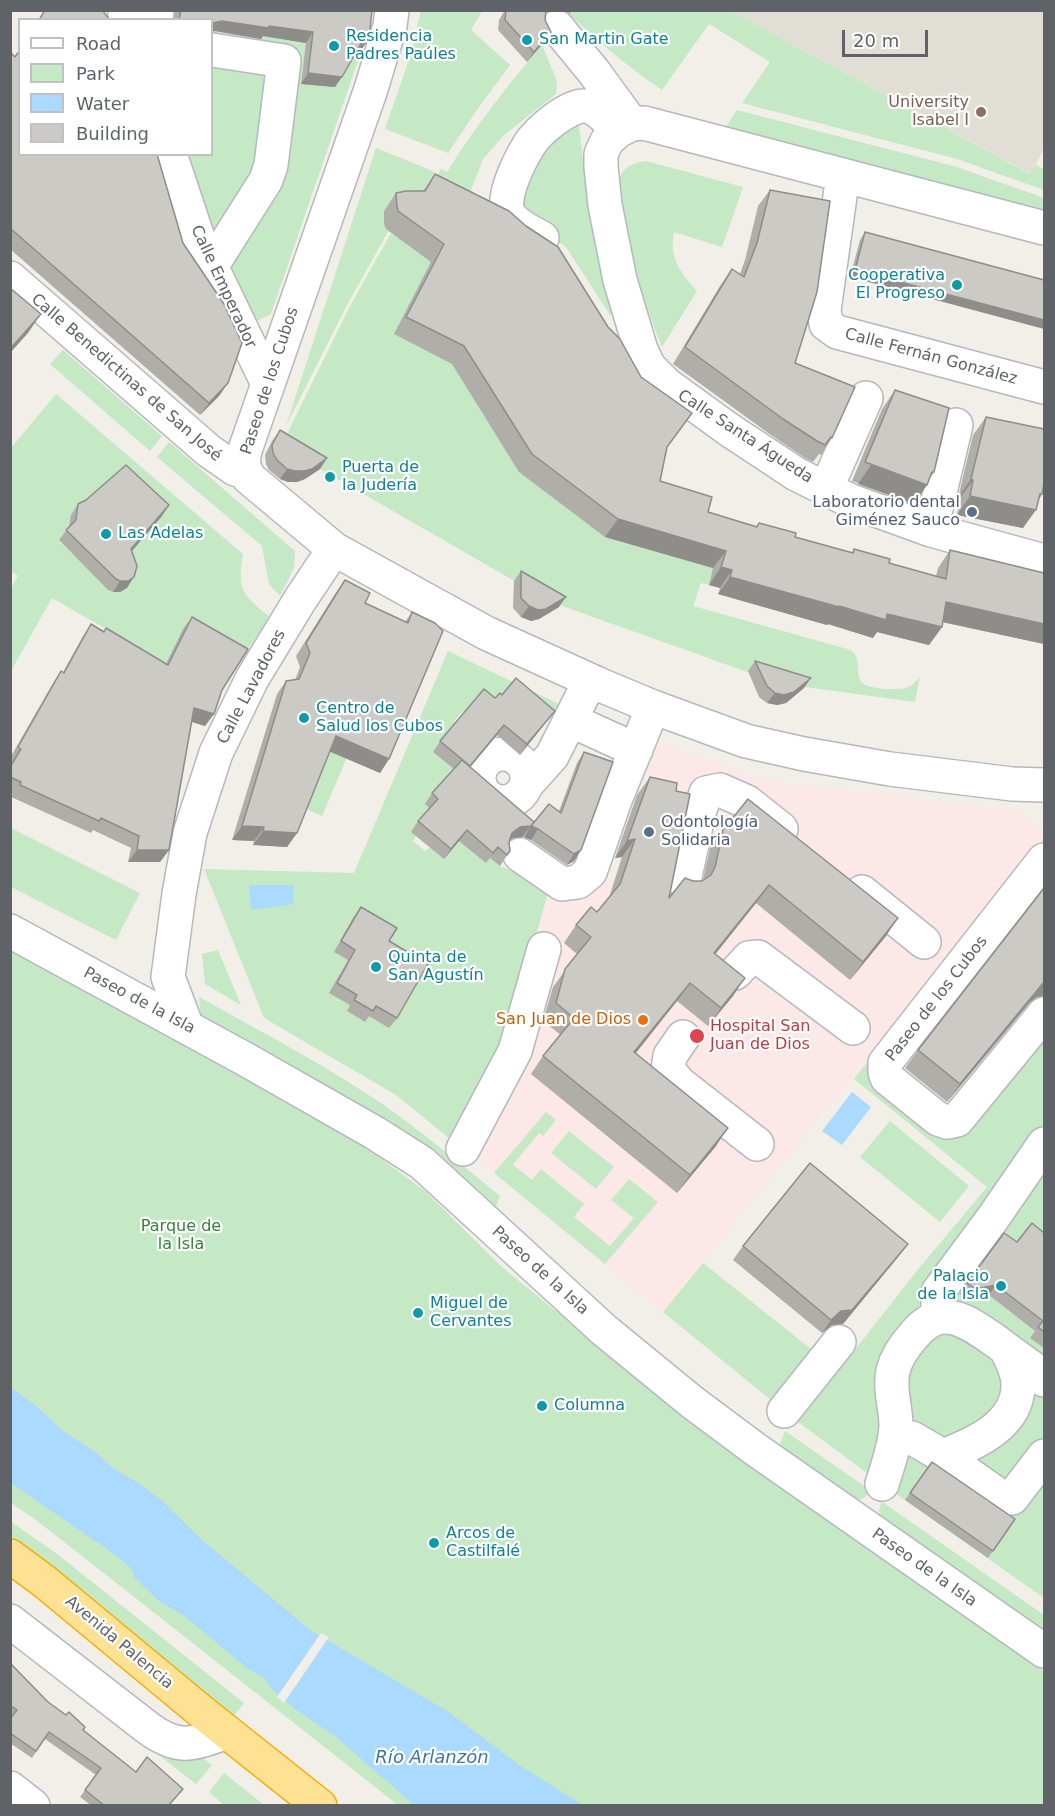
<!DOCTYPE html>
<html>
<head>
<meta charset="utf-8">
<style>
  body { margin:0 }
  #map { position:relative; width:1055px; height:1816px; overflow:hidden; background:#f1efe8; font-family:"DejaVu Sans",sans-serif }
  canvas { display:block }
  .frame { position:absolute; inset:0; border:12px solid #5f6368; pointer-events:none }
  .legend { position:absolute; left:18px; top:18px; width:195px; height:138px; box-sizing:border-box; background:#fff; border:2px solid #bfc1c3; margin:0; padding:8px 10px; list-style:none; font-size:18px; color:#5f6368 }
  .legend li { display:flex; align-items:center; gap:12px; height:30px }
  .legend b { width:30px; border:2px solid #bfc1c3 }
  .scale { position:absolute; left:842px; top:30px; width:86px; height:27px; box-sizing:border-box; border:3px solid #5f6368; border-top:0; padding-left:8px; font-size:18px; line-height:21px; white-space:nowrap; color:#5f6368; -webkit-text-stroke:4px #fff; paint-order:stroke }
</style>
</head>
<body>
<div id="map">
<canvas width="1055" height="1816"></canvas>
<div class="frame"></div>
<ul class="legend">
<li><b style="height:8px;background:#fff"></b>Road</li>
<li><b style="height:16px;background:#c5e8c5"></b>Park</li>
<li><b style="height:16px;background:#aadaff"></b>Water</li>
<li><b style="height:16px;background:#cccac5"></b>Building</li>
</ul>
<div class="scale">20 m</div>
</div>
<script>
const g = document.querySelector('canvas').getContext('2d');
g.lineJoin = 'round';
function fillPath(path, color) {
  g.fillStyle = color;
  g.fill(path, 'evenodd');
}
function stroke(path, color, width, dash) {
  g.strokeStyle = color;
  g.lineWidth = width;
  g.lineCap = dash ? 'butt' : 'round';
  g.setLineDash(dash || []);
  g.stroke(path);
}
function write(font, color, halo, rows, align = 'center') {
  g.font = font + ' "DejaVu Sans",sans-serif';
  g.lineWidth = 4.5;
  g.setLineDash([]);
  g.textBaseline = 'middle';
  g.strokeStyle = halo;
  g.fillStyle = color;
  for (const [text, x, y, turn = 0] of rows) {
    g.save();
    g.translate(x, y);
    g.rotate((+turn || 0) * Math.PI / 180);
    g.textAlign = isNaN(turn) ? turn : align;
    if (halo) g.strokeText(text, 0, 0);
    g.fillText(text, 0, 0);
    g.restore();
  }
}
fillPath(new Path2D(`
  M 731,11 L 1044,11 L 1044,148 L 1031,174 Z`), '#e1ded6');
fillPath(new Path2D(`
  M 658,743 L 763,780 L 1018,811 L 1042,830 L 1044,827 L 1044,839 L 854,1079 L 852,1078 L 663,1312 L 473,1156 L 545,902 L 615,877 L 625,830 L 622,829 L 629,795 L 635,796 L 642,785 Z`), '#fce8e6');
fillPath(new Path2D(`
  M 144,10 L 365,11 L 362,49 L 271,314 L 250,324 L 227,267 L 186,155 L 212,154 L 212,20 L 141,20 Z
  M 421,11 L 482,11 L 471,30 L 510,65 L 474,114 L 448,153 L 385,129 L 410,57 Z
  M 573,11 L 731,11 L 1030,174 L 1036,165 L 1044,169 L 1044,190 L 957,159 L 742,103 L 770,62 L 709,24 L 662,90 C 629,68 599,42 570,15 Z
  M 542,45 L 557,81 L 556,94 L 504,135 L 483,159 L 460,219 L 452,364 L 714,567 L 709,585 L 701,583 L 693,606 L 851,650 C 861,658 856,670 860,680 C 864,690 896,690 905,688 C 912,686 916,682 920,676 L 915,702 L 797,686 L 756,675 L 551,602 L 313,465 L 285,438 L 349,308 L 391,233 L 399,238 L 441,169 L 447,172 C 475,127 507,86 542,45 Z
  M 737,110 L 957,167 L 1044,198 L 1044,217 L 725,131 L 727,125 Z
  M 578,118 L 590,215 L 597,249 L 613,314 L 610,315 L 566,247 L 534,225 L 522,209 L 527,177 L 539,151 Z
  M 376,148 L 435,172 L 409,214 L 385,214 L 384,224 L 389,230 L 347,305 L 286,426 Z
  M 646,161 L 743,187 L 722,247 L 674,232 C 669,259 680,272 697,291 L 662,347 C 643,301 629,254 622,204 C 621,198 618,188 619,181 C 622,167 633,163 646,161 Z
  M 63,350 L 162,436 L 150,451 L 50,364 Z
  M 56,394 L 243,554 C 237,589 242,595 270,617 L 240,661 L 166,663 L 52,598 L 11,671 L 11,589 L 18,576 L 11,571 L 11,448 ZM 119,476 L 162,516 L 119,565 L 127,588 C 122,592 118,593 112,592 L 59,541 Z
  M 169,442 L 295,551 L 294,568 L 280,596 L 269,584 L 262,546 L 157,457 Z
  M 448,651 L 559,704 L 547,721 L 499,701 L 466,712 L 464,710 L 454,721 L 456,724 L 462,777 L 430,809 L 413,841 L 425,851 L 430,847 L 464,835 L 500,866 L 550,886 L 504,1048 L 455,1143 L 396,1095 L 264,1018 L 204,869 L 354,873 Z
  M 340,722 L 359,729 L 322,816 L 304,808 Z
  M 11,828 L 140,893 L 116,940 L 11,887 Z
  M 1044,839 L 1044,851 L 877,1065 L 945,1134 L 1044,1031 L 1044,1598 L 882,1484 L 798,1422 L 920,1267 L 987,1187 L 854,1079 Z
  M 218,950 L 241,1005 L 205,984 L 202,954 Z
  M 11,951 L 268,1090 L 372,1152 L 425,1191 L 502,1267 L 612,1357 L 762,1472 L 1044,1671 L 1044,1805 L 398,1805 L 133,1596 L 36,1520 L 11,1503 Z
  M 199,997 C 260,1031 323,1064 381,1103 C 422,1132 461,1164 500,1196 L 494,1212 L 201,1019 Z
  M 546,1112 L 556,1120 L 543,1136 L 539,1133 L 513,1165 L 532,1180 L 541,1169 L 584,1204 L 574,1217 L 610,1246 L 634,1218 L 611,1200 L 629,1179 L 658,1202 L 605,1264 L 494,1173 Z
  M 890,1121 L 969,1186 L 940,1222 L 860,1157 Z
  M 569,1131 L 614,1167 L 596,1189 L 551,1153 Z
  M 703,1263 L 816,1353 L 777,1405 L 663,1312 Z
  M 785,1431 L 870,1490 C 866,1497 862,1501 853,1500 L 779,1447 Z
  M 881,1501 L 1044,1615 L 1044,1634 L 882,1520 L 879,1514 Z
  M 10,1521 L 57,1554 L 244,1703 L 230,1721 L 11,1547 Z
  M 129,1732 L 191,1749 L 212,1765 L 196,1784 Z
  M 224,1773 L 264,1805 L 224,1805 L 209,1792 Z`), '#c5e8c5');
fillPath(new Path2D(`
  M 249,885 L 294,885 L 293,904 L 251,910 Z
  M 852,1092 L 871,1107 L 842,1145 L 822,1131 Z
  M 10,1387 L 35,1405 L 63,1431 L 94,1451 L 114,1469 L 140,1484 L 160,1499 L 202,1540 L 310,1630 L 447,1711 L 519,1765 L 583,1805 L 414,1805 L 336,1737 L 295,1709 L 272,1689 L 264,1678 L 247,1668 L 183,1615 L 159,1601 L 134,1577 L 132,1569 L 117,1556 L 11,1483 Z`), '#aadaff');
fillPath(new Path2D(`
  M 321,1633 L 329,1637 L 284,1703 L 277,1697 Z`), '#f1efe8');
const minor = new Path2D(`
  M 125,10 L 125,20
  M 392,10 L 390,26 L 371,89 L 245,450 L 243,463 L 248,477 L 334,549 L 486,633 L 598,684 L 653,707 L 746,741 L 804,754 L 890,769 L 1012,784 L 1044,785
  M 156,20 L 157,10
  M 557,27 L 594,72 L 632,124
  M 170,154 L 199,241 L 268,384
  M 843,175 L 824,310 L 826,324 L 837,332 L 1044,387
  M 1044,228 L 644,123 L 632,124 L 618,131 L 607,141 L 601,154 L 601,167 L 605,205 L 620,280 L 641,350 L 649,367 L 666,384 L 728,429 L 796,474 L 826,489 L 851,501 L 931,530 L 1044,561
  M 542,238 C 531,232 515,225 509,214 C 500,198 520,160 529,145 C 538,131 568,105 585,106 C 598,107 609,122 618,131
  M 211,267 L 266,180 L 271,165 L 284,61 L 212,50
  M 10,278 L 209,451 L 235,469 L 246,472
  M 826,489 L 866,398
  M 931,530 L 956,425
  M 570,720 L 636,750
  M479 778a24 24 0 1 1 48 0a24 24 0 1 1-48 0Z
  M 526,785 L 552,756 L 590,681
  M 520,855 L 562,884 L 578,882 L 590,872 L 615,800 L 653,707
  M 1044,860 L 885,1063 L 885,1072 L 887,1078 L 938,1119 L 947,1122 L 957,1120 L 1044,1014
  M 684,881 L 699,812 L 706,793 L 720,790 L 747,802 L 781,829
  M 862,892 L 924,942
  M 10,931 L 245,1059 L 375,1133 L 422,1163 L 604,1330 L 692,1402 L 755,1449 L 1044,1651
  M 735,973 L 749,958 L 758,957 L 853,1028
  M 187,1027 L 168,977 L 179,894 L 190,833 L 216,753 L 252,679 L 300,600 L 334,549
  M 683,1037 L 670,1056 L 668,1070 L 679,1083 L 757,1144
  M 463,1149 L 515,1051 L 544,949
  M 938,1317 L 938,1292 L 993,1218 L 1044,1144
  M 784,1411 L 839,1342
  M 895,1441 L 903,1438 L 912,1438 L 943,1456 L 1004,1499 L 1012,1498 L 1044,1456
  M 943,1456 C 974,1444 1019,1425 1018,1384 C 1018,1372 1011,1359 1006,1349
  M 882,1484 C 888,1465 895,1446 896,1426 C 896,1408 889,1389 893,1371 C 896,1358 905,1345 914,1335 C 942,1301 968,1322 997,1342 C 1010,1352 1024,1362 1038,1372 L 1044,1380
  M 10,1621 L 148,1728 C 179,1751 193,1744 227,1732
  M 10,1788 L 33,1806`);
const highway = new Path2D(`
  M 10,1556 L 45,1582 L 203,1713 L 320,1806`);
stroke(minor, '#b5b8bc', 36);
stroke(highway, '#f9ab00', 36);
stroke(minor, '#fff', 33);
stroke(highway, '#fde293', 33);
fillPath(new Path2D(`
  M 175,10 L 372,10 L 362,49 L 358,49 L 335,87 L 301,84 L 306,43 L 263,36 L 261,39 L 215,31 L 212,20 L 174,20 Z
  M 505,10 L 550,10 L 546,12 L 545,20 L 551,32 L 545,41 L 527,62 L 498,30 L 499,20 Z
  M 565,10 L 573,10 L 570,14 Z
  M 20,49 L 20,154 L 183,243 L 228,383 L 219,396 L 200,415 L 10,249 L 10,56 L 15,56 Z
  M 435,174 L 667,448 L 660,481 L 708,512 L 756,526 L 759,523 L 795,537 L 852,553 L 854,549 L 889,563 L 936,576 L 938,568 L 950,550 L 1044,573 L 1044,644 L 942,622 L 942,627 L 929,645 L 877,632 L 873,638 L 828,624 L 827,625 L 718,594 L 720,588 L 709,585 L 713,568 L 605,537 L 519,472 L 452,364 L 394,334 L 431,262 L 386,229 L 384,224 L 384,211 L 396,193 L 423,191 Z
  M 770,190 L 795,363 L 832,438 L 821,455 L 819,454 L 813,462 L 805,458 L 771,435 L 673,364 L 720,286 L 732,269 L 740,274 L 745,260 L 758,206 Z
  M 865,232 L 1044,280 L 850,277 L 860,240 Z
  M 895,390 L 930,478 L 927,485 L 914,504 L 852,481 L 882,409 Z
  M 986,417 L 1042,494 L 1023,528 L 957,515 L 960,498 L 958,498 L 973,435 Z
  M 280,430 L 327,458 L 320,469 L 305,479 L 297,482 L 288,482 L 280,479 L 269,470 L 266,464 L 265,455 L 272,441 Z
  M 78,504 L 162,516 L 132,551 L 127,588 L 120,592 L 113,592 L 108,590 L 59,540 L 69,527 L 71,515 Z
  M 521,571 L 559,607 L 539,619 L 531,621 L 521,617 L 513,608 L 514,581 Z
  M 345,580 L 365,603 L 405,622 L 412,612 L 389,759 L 380,773 L 330,751 L 297,833 L 287,847 L 253,845 L 254,841 L 232,840 L 277,694 L 286,681 L 295,680 L 300,667 L 296,656 L 335,594 Z
  M 192,617 L 222,690 L 205,726 L 192,722 L 169,850 L 160,862 L 128,862 L 131,848 L 93,830 L 91,833 L 11,797 L 13,794 L 10,793 L 10,764 L 12,761 L 10,760 L 10,758 L 53,683 L 61,671 L 63,672 L 83,636 L 91,624 L 166,664 L 183,629 Z
  M 755,661 L 804,688 L 786,703 L 777,705 L 767,703 L 759,697 L 748,671 Z
  M 502,695 L 555,711 L 520,755 L 497,735 L 470,767 L 523,837 L 513,838 L 510,840 L 509,842 L 510,851 L 500,866 L 490,858 L 486,863 L 459,841 L 444,859 L 411,832 L 418,821 L 429,808 L 425,804 L 432,793 L 454,769 L 433,752 L 440,741 L 495,698 Z
  M 584,752 L 581,850 L 574,861 L 567,865 L 531,840 L 524,837 L 531,826 L 559,811 L 577,763 Z
  M 650,777 L 676,791 L 669,898 L 693,881 L 702,881 L 703,880 L 710,848 L 723,830 L 886,936 L 850,980 L 756,903 L 715,954 L 733,996 L 708,1026 L 677,1001 L 636,1053 L 716,1146 L 677,1193 L 531,1074 L 543,1056 L 561,1035 L 543,1021 L 553,987 L 577,954 L 564,943 L 576,925 L 597,912 L 609,898 L 622,857 L 615,858 L 637,795 Z
  M 1044,888 L 1043,996 L 1037,997 L 1030,1002 L 947,1102 L 905,1068 L 918,1050 Z
  M 361,907 L 389,941 L 397,1018 L 389,1028 L 369,1016 L 365,1022 L 347,1011 L 350,1005 L 329,993 L 348,960 L 334,952 L 353,918 Z
  M 1044,1233 L 1044,1348 L 1030,1338 L 1035,1331 L 989,1295 L 967,1300 L 960,1294 L 967,1283 L 1017,1242 Z
  M 743,1246 L 898,1257 L 843,1324 L 832,1325 L 822,1333 L 733,1260 Z
  M 932,1462 L 1015,1519 L 988,1558 L 905,1500 Z
  M 10,1663 L 48,1702 L 136,1772 L 178,1795 L 169,1806 L 92,1806 L 80,1797 L 96,1775 L 45,1739 L 32,1758 L 10,1743 L 10,1719 L 12,1716 L 10,1715 Z`), '#afaea9');
fillPath(new Path2D(`
  M 222,21 L 269,26 L 313,32 L 306,43 L 263,36 L 261,39 L 215,31 L 212,32 L 212,23 Z
  M 551,32 L 545,41 L 527,62 L 534,52 Z
  M 364,38 L 369,39 L 362,49 L 357,49 Z
  M 308,73 L 342,77 L 335,87 L 301,84 Z
  M 855,270 L 1044,320 L 1044,329 L 850,277 Z
  M 41,314 L 28,333 L 10,353 L 10,349 Z
  M 228,383 L 219,396 L 200,415 L 209,403 Z
  M 327,458 L 320,469 L 305,479 L 297,482 L 288,482 L 280,479 L 287,469 Z
  M 871,465 L 932,472 L 934,472 L 925,485 L 927,485 L 914,504 L 858,484 Z
  M 971,479 L 973,480 L 960,498 L 958,498 Z
  M 1040,494 L 1042,494 L 1032,509 L 1036,510 L 1023,528 L 957,515 L 970,496 Z
  M 169,505 L 162,516 L 124,560 L 131,549 Z
  M 618,519 L 726,551 L 713,568 L 605,537 Z
  M 721,567 L 732,570 L 720,588 L 709,585 Z
  M 134,577 L 127,588 L 120,592 L 113,592 L 120,581 Z
  M 730,577 L 839,606 L 887,614 L 942,627 L 929,645 L 877,632 L 873,638 L 828,624 L 827,625 L 718,594 Z
  M 566,597 L 559,607 L 539,619 L 531,621 L 521,617 L 529,606 Z
  M 946,602 L 1044,624 L 1044,644 L 933,620 Z
  M 811,678 L 804,688 L 786,703 L 777,705 L 767,703 L 775,693 Z
  M 194,708 L 214,714 L 205,726 L 186,720 Z
  M 555,711 L 547,721 L 520,755 L 527,744 Z
  M 504,725 L 497,735 L 462,777 L 470,766 Z
  M 336,736 L 389,759 L 380,773 L 326,750 Z
  M 534,822 L 523,837 L 513,838 L 505,844 L 512,833 L 520,827 Z
  M 242,826 L 264,827 L 254,841 L 232,840 Z
  M 531,826 L 538,829 L 531,840 L 524,837 Z
  M 467,830 L 459,841 L 444,859 L 451,849 Z
  M 263,831 L 297,833 L 287,847 L 253,845 Z
  M 635,839 L 622,857 L 615,858 L 627,841 Z
  M 137,850 L 169,850 L 160,862 L 128,862 Z
  M 581,850 L 574,861 L 567,865 L 574,854 Z
  M 769,885 L 756,903 L 702,971 L 714,953 Z
  M 898,918 L 886,936 L 850,980 L 863,962 Z
  M 745,978 L 733,996 L 708,1026 L 721,1008 Z
  M 1044,982 L 1044,994 L 1043,996 L 1037,997 L 1030,1002 L 947,1102 L 960,1084 Z
  M 690,983 L 677,1001 L 622,1070 L 634,1052 Z
  M 728,1128 L 716,1146 L 677,1193 L 690,1175 Z
  M 908,1244 L 898,1257 L 843,1324 L 832,1325 L 822,1333 L 831,1320 Z
  M 996,1285 L 989,1295 L 967,1300 L 975,1289 Z`), '#8f8d8a');
const building = new Path2D(`
  M 45,10 L 102,10 L 110,20 L 39,20 Z
  M 181,10 L 372,10 L 369,39 L 364,38 L 342,77 L 308,73 L 313,32 L 269,26 L 269,28 L 222,21 L 212,23 L 212,20 L 179,20 Z
  M 506,10 L 546,10 L 545,20 L 551,32 L 534,52 L 505,20 Z
  M 20,50 L 20,154 L 157,154 L 183,243 L 224,304 L 242,343 L 228,383 L 209,403 L 10,228 L 10,56 L 12,54 L 15,57 Z
  M 435,174 L 509,211 L 526,226 L 558,247 L 608,327 L 620,339 L 641,377 L 692,413 L 667,447 L 660,481 L 712,497 L 708,512 L 757,527 L 759,523 L 796,533 L 795,537 L 853,553 L 854,549 L 890,559 L 889,563 L 946,579 L 950,550 L 1044,573 L 1044,624 L 946,602 L 942,627 L 887,614 L 886,620 L 839,606 L 839,607 L 730,577 L 732,570 L 721,567 L 726,551 L 618,519 L 532,454 L 464,346 L 406,317 L 444,244 L 398,211 L 397,206 L 396,193 L 406,191 L 425,191 Z
  M 770,190 L 830,201 L 817,292 L 795,363 L 855,387 L 832,438 L 831,437 L 825,445 L 817,441 L 783,419 L 685,347 L 732,269 L 744,277 L 757,243 Z
  M 865,232 L 1044,280 L 1044,320 L 855,270 Z
  M 10,288 L 41,314 L 10,349 Z
  M 895,390 L 949,408 L 934,472 L 932,472 L 927,485 L 865,462 Z
  M 986,417 L 1044,429 L 1044,484 L 1042,494 L 1040,494 L 1036,510 L 970,496 L 973,480 L 971,479 Z
  M 280,430 L 327,458 L 312,469 L 304,471 L 295,471 L 287,469 L 277,460 L 273,453 L 272,445 Z
  M 126,465 L 169,505 L 131,549 L 137,566 L 134,577 L 128,581 L 120,581 L 116,579 L 66,530 L 76,520 L 78,504 L 86,500 Z
  M 521,571 L 566,597 L 546,609 L 538,610 L 529,606 L 521,598 Z
  M 345,580 L 370,593 L 365,603 L 408,623 L 412,612 L 435,623 L 443,631 L 389,759 L 336,736 L 297,833 L 263,831 L 264,827 L 242,826 L 286,681 L 299,679 L 310,653 L 306,643 Z
  M 192,617 L 248,649 L 222,690 L 214,714 L 194,708 L 169,850 L 137,850 L 139,836 L 101,818 L 99,821 L 20,785 L 21,782 L 10,777 L 10,767 L 21,749 L 18,747 L 61,671 L 64,673 L 91,624 L 104,632 L 106,628 L 168,665 Z
  M 755,661 L 811,678 L 794,692 L 784,695 L 775,693 L 767,686 Z
  M 516,678 L 555,711 L 527,744 L 504,725 L 470,766 L 440,741 L 484,689 L 495,698 L 500,693 L 502,695 Z
  M 584,752 L 613,762 L 581,850 L 574,854 L 538,829 L 531,826 L 549,804 L 561,813 Z
  M 462,760 L 534,822 L 531,826 L 520,827 L 512,833 L 509,842 L 510,851 L 507,855 L 498,847 L 493,853 L 467,830 L 451,849 L 418,821 L 438,799 L 432,793 Z
  M 650,777 L 677,783 L 676,791 L 690,794 L 669,898 L 685,878 L 693,881 L 702,881 L 711,875 L 715,867 L 723,830 L 748,799 L 898,918 L 863,962 L 769,885 L 714,953 L 745,978 L 721,1008 L 690,983 L 634,1052 L 728,1128 L 690,1175 L 543,1056 L 574,1018 L 556,1003 L 565,969 L 591,937 L 576,925 L 591,907 L 597,912 L 620,884 L 635,839 L 627,841 Z
  M 1044,888 L 1044,982 L 960,1084 L 918,1050 Z
  M 361,907 L 397,928 L 389,941 L 428,964 L 397,1018 L 376,1006 L 373,1011 L 354,1000 L 357,995 L 337,983 L 355,950 L 341,941 Z
  M 810,1163 L 908,1244 L 852,1310 L 841,1311 L 831,1320 L 743,1246 Z
  M 1032,1223 L 1044,1233 L 1044,1332 L 1038,1327 L 1043,1321 L 996,1285 L 975,1289 L 967,1283 L 1004,1233 L 1017,1242 Z
  M 932,1462 L 1015,1519 L 993,1551 L 910,1493 Z
  M 10,1663 L 48,1702 L 66,1715 L 69,1712 L 85,1727 L 83,1730 L 136,1772 L 147,1757 L 183,1789 L 168,1806 L 105,1806 L 85,1790 L 101,1768 L 49,1732 L 36,1751 L 10,1733 L 10,1719 L 17,1710 L 10,1705 Z`);
fillPath(building, '#cccac5');
stroke(building, '#8f8d8a', 1.5);
for (const [x, y, r, color] of [
  [527,40,6,"#0f9aa8"],
  [334,46,6,"#0f9aa8"],
  [981,112,6,"#8d6e63"],
  [957,285,6,"#0f9aa8"],
  [330,477,6,"#0f9aa8"],
  [972,512,6,"#5c6f8a"],
  [106,534,6,"#0f9aa8"],
  [304,718,6,"#0f9aa8"],
  [649,832,6,"#5c6f8a"],
  [376,967,6,"#0f9aa8"],
  [643,1020,6,"#e8710a"],
  [697,1036,8,"#e0444e"],
  [1001,1286,6,"#0f9aa8"],
  [418,1313,6,"#0f9aa8"],
  [542,1406,6,"#0f9aa8"],
  [434,1543,6,"#0f9aa8"]
]) {
  const dot = new Path2D();
  dot.arc(x, y, r, 0, 2 * Math.PI);
  g.fillStyle = color;
  g.fill(dot);
  stroke(dot, '#fff', 2);
}
write('16px', '#0d838f', '#fff', [
  ["Residencia",346,37],
  ["Padres Paúles",346,55],
  ["San Martin Gate",539,40],
  ["Cooperativa",945,276,"right"],
  ["El Progreso",945,294,"right"],
  ["Puerta de",342,468],
  ["la Judería",342,486],
  ["Las Adelas",118,534],
  ["Centro de",316,709],
  ["Salud los Cubos",316,727],
  ["Quinta de",388,958],
  ["San Agustín",388,976],
  ["Palacio",989,1277,"right"],
  ["de la Isla",989,1295,"right"],
  ["Miguel de",430,1304],
  ["Cervantes",430,1322],
  ["Columna",554,1406],
  ["Arcos de",446,1534],
  ["Castilfalé",446,1552]
], 'left');
write('16px', '#785e54', '#fff', [
  ["University",969,103],
  ["Isabel I",969,121]
], 'right');
write('16px', '#5f6368', '#fff', [
  ["Calle Emperador",223,287,65],
  ["Calle Fernán González",931,357,15],
  ["Calle Benedictinas de San José",126,378,41],
  ["Paseo de los Cubos",270,381,-72],
  ["Calle Santa Águeda",745,437,33],
  ["Calle Lavadores",252,687,-62],
  ["Paseo de los Cubos",937,999,-52],
  ["Paseo de la Isla",139,1001,28],
  ["Paseo de la Isla",540,1271,42],
  ["Paseo de la Isla",924,1568,35],
  ["Avenida Palencia",119,1643,40]
]);
write('16px', '#4e5e75', '#fff', [
  ["Laboratorio dental",960,503],
  ["Giménez Sauco",960,521],
  ["Odontología",661,823,"left"],
  ["Solidaria",661,841,"left"]
], 'right');
write('16px', '#c56008', '#fff', [
  ["San Juan de Dios",631,1020]
], 'right');
write('16px', '#be3a42', '#fff', [
  ["Hospital San",710,1027],
  ["Juan de Dios",710,1045]
], 'left');
write('16px', '#348238', '#fff', [
  ["Parque de",181,1227],
  ["la Isla",181,1245]
]);
write('italic 18px', '#4174aa', '#fff', [
  ["Río Arlanzón",432,1758]
]);
</script>
</body>
</html>
